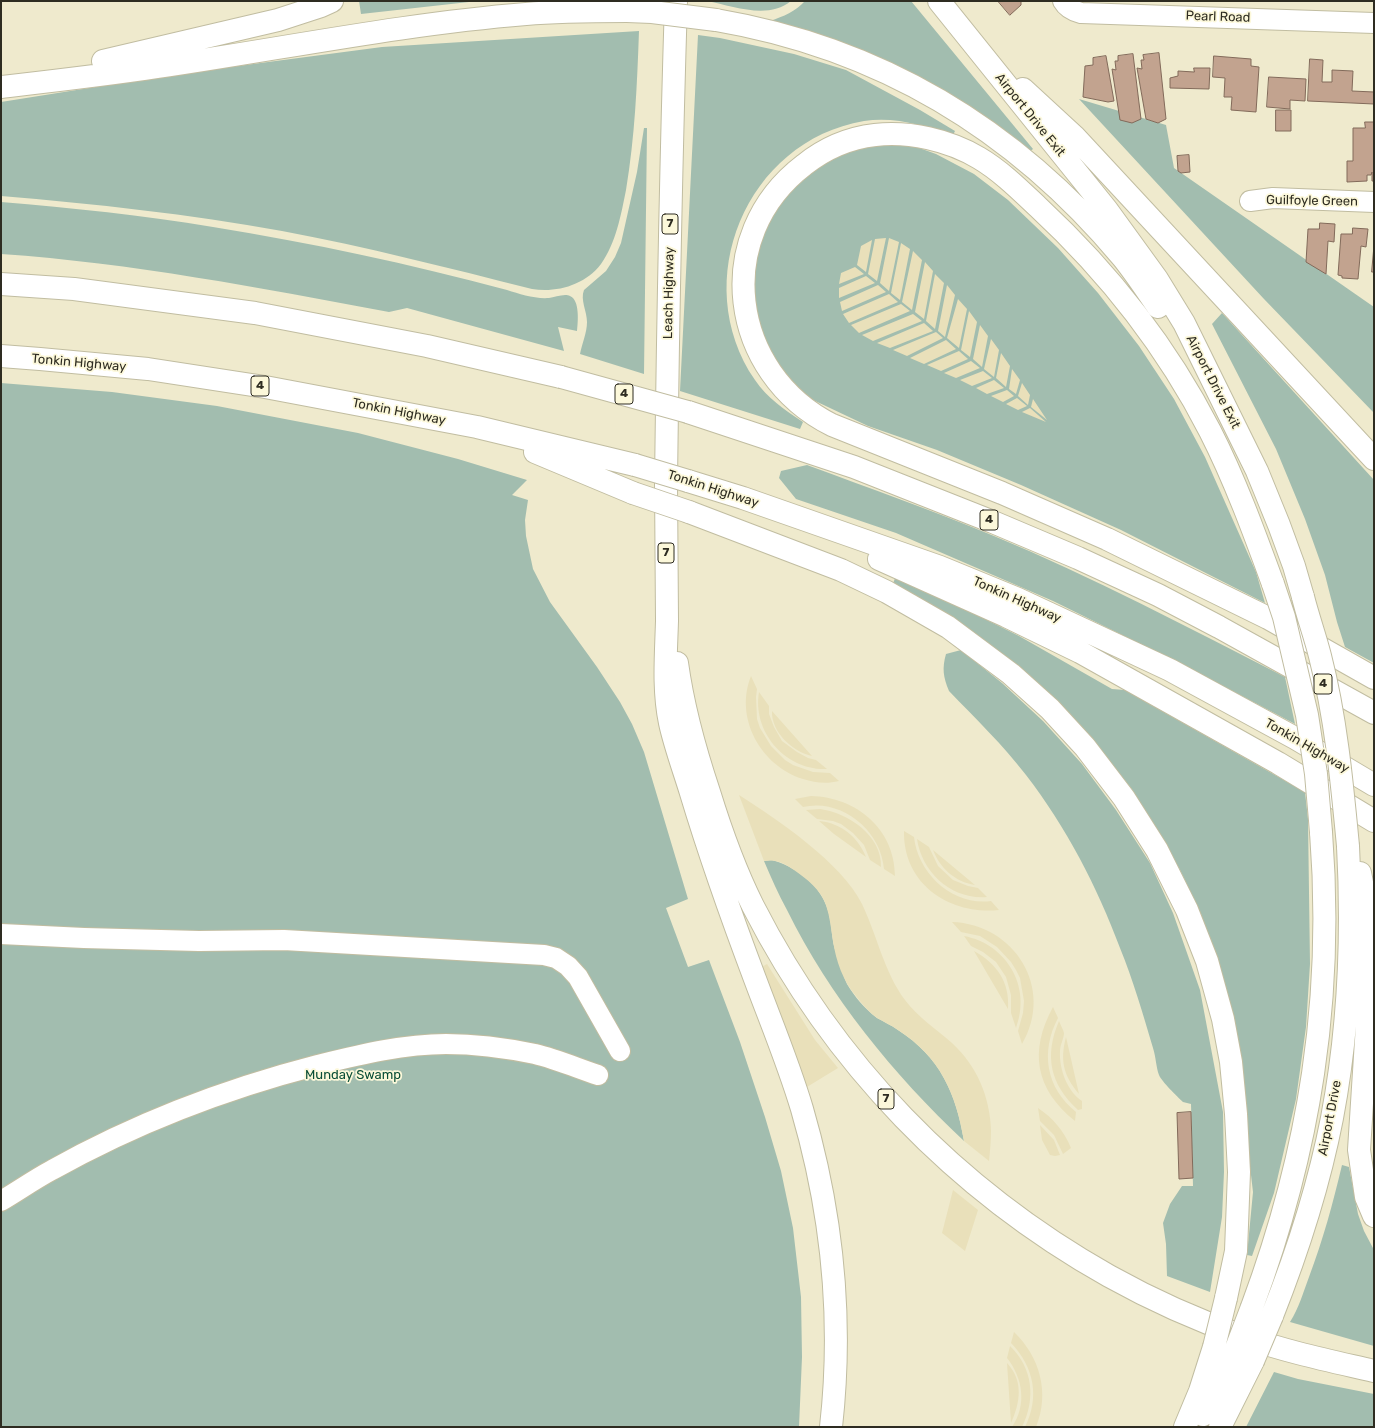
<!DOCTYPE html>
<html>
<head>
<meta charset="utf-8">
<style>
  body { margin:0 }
  #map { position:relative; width:1375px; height:1428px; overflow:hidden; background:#efeacd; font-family:Rubik,sans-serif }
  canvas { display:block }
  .frame { position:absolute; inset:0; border:2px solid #2e2c21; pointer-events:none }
</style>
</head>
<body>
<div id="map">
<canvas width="1375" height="1428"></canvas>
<div class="frame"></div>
</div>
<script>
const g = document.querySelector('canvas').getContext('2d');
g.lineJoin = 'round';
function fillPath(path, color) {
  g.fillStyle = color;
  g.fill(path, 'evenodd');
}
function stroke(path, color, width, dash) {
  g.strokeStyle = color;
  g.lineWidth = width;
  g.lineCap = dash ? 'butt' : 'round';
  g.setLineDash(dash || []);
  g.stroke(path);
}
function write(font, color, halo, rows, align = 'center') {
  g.font = font + ' Rubik,sans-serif';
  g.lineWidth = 3.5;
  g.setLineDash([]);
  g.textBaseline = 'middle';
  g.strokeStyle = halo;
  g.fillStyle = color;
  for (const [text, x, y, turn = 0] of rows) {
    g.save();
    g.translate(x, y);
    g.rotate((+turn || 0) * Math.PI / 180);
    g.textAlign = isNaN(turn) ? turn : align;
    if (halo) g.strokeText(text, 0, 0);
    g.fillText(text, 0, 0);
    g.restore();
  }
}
fillPath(new Path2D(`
  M 359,1 L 478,1 L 361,14 Z
  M 707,1 L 791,1 C 768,20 733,6 707,1 Z
  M 805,1 L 911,1 L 1033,149 L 1029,152 L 770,21 C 784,16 795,12 805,1 Z
  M 639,31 C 637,86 635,136 626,190 C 621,215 616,243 601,264 C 585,285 557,293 532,289 C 449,268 367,247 282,231 C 189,214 95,204 1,196 L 1,102 L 177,74 L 382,47 Z
  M 698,35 L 720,38 L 794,54 L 846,70 L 920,110 L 955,131 L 953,135 C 925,126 895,116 864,121 C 746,141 688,282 755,380 C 767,398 785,410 803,422 L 800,429 L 680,391 Z
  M 1079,99 L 1166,125 L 1174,168 L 1374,307 L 1374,413 L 1264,299 Z
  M 644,128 L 647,128 L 644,374 L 580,354 C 582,343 587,333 587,322 C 587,311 580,300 584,290 L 606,271 L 615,257 L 621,243 L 637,172 Z
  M 877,142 L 911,145 L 936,154 L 974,174 L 1008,200 L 1058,248 L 1098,293 L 1139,346 L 1174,399 L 1205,457 L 1256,572 L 1265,603 L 1121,530 L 1021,485 L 937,450 L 868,426 L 811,399 L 793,386 L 761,336 L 753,297 L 753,271 L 758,245 L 779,202 L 826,160 Z
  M 1,202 C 72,208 143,215 213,227 C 312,243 410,264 507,290 C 520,294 534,299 549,298 C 555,297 565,293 570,296 C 580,300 578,322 577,331 L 558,327 L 564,351 L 407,308 L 389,312 C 260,288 132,263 1,254 Z
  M 1222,313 L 1374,480 L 1374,663 L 1345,647 L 1337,622 L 1325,575 L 1305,519 L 1276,449 L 1212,324 Z
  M 1,383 L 112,392 L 217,406 L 358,433 L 458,459 L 527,480 L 512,495 L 528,500 L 525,520 L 526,536 L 533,569 L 550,602 L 597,667 L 620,702 L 632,724 L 644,752 L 688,899 L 666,908 L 688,967 L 709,960 L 740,1042 L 765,1117 L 781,1171 L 793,1228 L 801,1297 L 802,1357 L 799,1427 L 1,1427 Z
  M 807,465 C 869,488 932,510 994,536 C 1093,577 1189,628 1285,677 L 1295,724 L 1187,667 L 1053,601 L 896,533 L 796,499 L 779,478 L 781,471 Z
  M 895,578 L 975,614 L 1019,636 L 1112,689 L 1125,690 L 1305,792 L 1308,819 L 1310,964 L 1306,1027 L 1296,1099 L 1274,1193 L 1252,1256 L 1247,1255 L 1253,1192 L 1249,1158 L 1242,1061 L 1230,1006 L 1217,961 L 1201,914 L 1180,870 L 1159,832 L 1131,788 L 1096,744 L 1055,701 L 892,587 Z
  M 961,650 L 1002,683 L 1043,721 L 1082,764 L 1116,810 L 1150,863 L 1173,913 L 1200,990 L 1223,1112 L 1224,1172 L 1222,1217 L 1210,1292 L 1167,1276 L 1166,1244 L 1163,1223 L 1170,1204 L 1182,1186 L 1193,1186 L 1191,1104 L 1183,1102 C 1177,1096 1162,1082 1159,1075 C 1156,1067 1156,1057 1153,1048 C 1143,1014 1133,980 1120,948 C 1097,886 1066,827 1026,775 C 1003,745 975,718 949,691 C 943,677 942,668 946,654 Z
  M 772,860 C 794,866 818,883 826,905 C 831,916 831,929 833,941 C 834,949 838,956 840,964 C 842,970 844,978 847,984 C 854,996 865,1009 877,1018 C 884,1022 891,1025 898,1030 C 940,1057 956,1093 964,1141 C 893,1074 830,997 787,910 C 778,894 771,877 764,861 Z
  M 1342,1165 L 1349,1167 L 1358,1214 L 1364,1231 L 1374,1250 L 1374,1346 L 1290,1322 C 1299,1308 1303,1293 1309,1277 C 1323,1240 1333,1203 1342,1165 Z
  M 1274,1372 L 1298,1379 L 1374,1394 L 1374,1427 L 1246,1427 Z`), '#a2bdaf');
fillPath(new Path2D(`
  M 886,238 L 877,281 L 868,274 L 875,239 Z
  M 889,238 L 899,242 L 889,291 L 880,283 Z
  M 872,240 L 866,272 L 857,265 L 861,246 Z
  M 901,243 L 910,249 L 900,300 L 891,293 Z
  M 913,251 L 922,260 L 912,310 L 902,302 Z
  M 925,262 L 933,271 L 924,319 L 915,312 Z
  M 855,267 L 864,274 L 839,284 L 841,273 Z
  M 935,274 L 944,283 L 935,329 L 926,321 Z
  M 866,276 L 875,283 L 839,298 L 839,288 Z
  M 878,285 L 886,292 L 842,311 L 840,302 Z
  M 947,285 L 955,295 L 945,337 L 938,331 Z
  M 889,294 L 898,302 L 849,323 L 843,314 Z
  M 958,299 L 967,309 L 959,348 L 947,338 Z
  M 901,304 L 910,311 L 859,333 L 851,325 Z
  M 969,311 L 977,322 L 970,357 L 961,350 Z
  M 913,314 L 922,321 L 873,341 L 862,335 Z
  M 924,323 L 933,331 L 890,348 L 877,343 Z
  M 980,325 L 988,336 L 982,367 L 973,359 Z
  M 936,332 L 943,338 L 907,356 L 893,350 Z
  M 991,339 L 999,350 L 994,377 L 984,369 Z
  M 946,340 L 956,349 L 924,364 L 910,358 Z
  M 959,351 L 968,359 L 941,371 L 927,365 Z
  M 1001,353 L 1010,366 L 1006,387 L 996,378 Z
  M 971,361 L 980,368 L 956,378 L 944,373 Z
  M 1012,369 L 1020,380 L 1016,394 L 1009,389 Z
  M 983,371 L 992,378 L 972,386 L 960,380 Z
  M 994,380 L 1004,388 L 987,394 L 976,388 Z
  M 1022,383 L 1030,395 L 1028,405 L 1018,396 Z
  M 1007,390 L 1014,396 L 1003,402 L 991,396 Z
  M 1017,398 L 1027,406 L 1018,410 L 1006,404 Z
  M 1033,399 L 1047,420 L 1031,407 Z
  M 1030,408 L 1046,422 L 1022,412 Z
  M 751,676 L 757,689 L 756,697 L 757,719 L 760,728 L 771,746 L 785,760 L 793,765 L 813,772 L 830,773 L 839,781 C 827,784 815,783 803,779 C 761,766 734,718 751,676 Z
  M 759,692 L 769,706 L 769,714 L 774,727 L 782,741 L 797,752 L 808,758 L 816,760 L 827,769 C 786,771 752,732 759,692 Z
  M 772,711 L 812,756 C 793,752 771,732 772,711 Z
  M 739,795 C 777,819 842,863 862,904 C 877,935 884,972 905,1000 C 918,1017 936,1029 952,1043 C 977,1066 990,1097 991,1131 C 991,1141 990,1151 989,1161 L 964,1141 C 956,1093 940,1057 898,1030 C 891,1025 884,1022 877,1018 C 869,1012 862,1004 856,996 C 843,981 836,961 833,941 C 831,929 830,917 826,905 C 821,890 807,879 794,870 C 784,863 776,859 764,861 Z
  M 811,796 C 856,797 895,829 895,876 L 884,869 C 881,830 841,798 803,807 L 795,799 Z
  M 820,809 C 848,813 882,835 881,867 L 870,860 L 864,845 L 853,833 L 841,824 L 833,821 L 817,819 L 806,810 Z
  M 819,821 C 841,823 858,837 866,857 L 834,834 Z
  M 904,831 L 914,837 C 918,874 953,906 991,901 L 999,910 C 949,915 903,884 904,831 Z
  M 917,839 L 929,847 L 938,866 L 953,880 L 968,886 L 978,888 L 987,897 C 952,900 922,873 917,839 Z
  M 933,850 L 975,885 C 955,882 940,868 933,850 Z
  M 952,922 C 1014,924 1055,988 1022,1044 L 1018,1031 L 1023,1013 L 1024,1001 L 1020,978 L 1016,970 L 1011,962 L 997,947 L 980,936 L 961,932 Z
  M 964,936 C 1006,944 1032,986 1016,1028 L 1011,1013 L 1011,995 L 1006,977 L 996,962 L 983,952 L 971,946 Z
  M 974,951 C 997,964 1010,982 1008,1009 Z
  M 767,964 L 815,1040 L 838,1068 L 802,1090 L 758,969 Z
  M 1053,1007 L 1058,1018 C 1040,1052 1046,1088 1076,1112 L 1075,1121 C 1035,1089 1029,1051 1053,1007 Z
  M 1059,1021 C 1060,1024 1063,1029 1064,1033 C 1064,1038 1060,1045 1060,1051 C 1059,1069 1067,1091 1082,1101 L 1082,1109 L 1078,1110 C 1050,1084 1044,1056 1059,1021 Z
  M 1066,1037 L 1079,1094 C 1063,1075 1060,1060 1066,1037 Z
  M 1038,1108 C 1053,1118 1064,1131 1071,1148 L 1063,1154 L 1054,1135 L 1040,1121 Z
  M 1040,1125 L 1054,1140 L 1060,1155 L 1055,1156 L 1050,1155 L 1042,1140 Z
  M 953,1190 L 978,1210 L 965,1251 L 942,1233 Z
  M 1014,1332 C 1040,1357 1050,1393 1036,1427 L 1025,1427 C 1040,1397 1034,1367 1011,1343 Z
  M 1010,1346 C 1033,1368 1036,1399 1022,1427 L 1012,1427 C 1027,1405 1023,1378 1007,1358 Z
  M 1007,1363 C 1024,1381 1020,1403 1011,1423 Z`), '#e9e0ba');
const building = new Path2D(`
  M 998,1 L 1021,1 L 1021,5 L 1010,15 Z
  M 1159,53 L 1166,119 L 1158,123 L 1146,119 L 1137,68 L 1142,69 L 1141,60 L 1144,60 L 1143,55 Z
  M 1133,54 L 1141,119 L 1132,123 L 1120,120 L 1112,69 L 1116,70 L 1115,61 L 1118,61 L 1118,56 Z
  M 1106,56 L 1114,101 L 1108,102 L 1083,97 L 1085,66 L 1093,65 L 1093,58 Z
  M 1214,56 L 1251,59 L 1251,66 L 1259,67 L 1256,112 L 1231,110 L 1232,97 L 1224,97 L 1225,78 L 1213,77 Z
  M 1310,59 L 1323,60 L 1322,82 L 1332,82 L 1332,70 L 1353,71 L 1352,91 L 1374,92 L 1374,104 L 1308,101 Z
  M 1194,68 L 1210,68 L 1209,89 L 1170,88 L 1170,78 L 1178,76 L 1178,71 L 1194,72 Z
  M 1269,77 L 1306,79 L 1305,101 L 1290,100 L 1290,109 L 1267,107 Z
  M 1276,110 L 1291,110 L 1291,131 L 1276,131 Z
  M 1365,122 L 1374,122 L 1374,181 L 1372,181 L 1372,172 L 1371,175 L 1367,175 L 1367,181 L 1347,182 L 1347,161 L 1353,161 L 1353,128 L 1365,128 Z
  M 1189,155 L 1190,172 L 1181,173 L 1178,171 L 1177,156 Z
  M 1320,223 L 1335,224 L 1334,242 L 1328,241 L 1326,274 L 1306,262 L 1308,229 L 1319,229 Z
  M 1353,228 L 1368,229 L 1366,247 L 1361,246 L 1358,279 L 1342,278 L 1342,276 L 1338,275 L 1341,234 L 1352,234 Z
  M 1374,246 L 1374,272 L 1372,272 Z
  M 1191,1112 L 1193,1178 L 1179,1179 L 1177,1113 Z`);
fillPath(building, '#c2a38f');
stroke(building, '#826a5a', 1);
const street = new Path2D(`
  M 1063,1 C 1067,8 1073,11 1081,13 L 1374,23
  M 1250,201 L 1273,198 L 1374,202
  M 1,934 L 84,938 L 199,941 L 284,940 L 544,955 L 556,958 L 568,966 L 578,977 L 620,1051
  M 1,1201 C 18,1191 35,1179 52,1170 C 136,1123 225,1089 318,1065 C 359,1055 403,1044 446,1044 C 476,1044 506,1048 535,1054 C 556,1059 577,1068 598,1075`);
const highway = new Path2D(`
  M 676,1 C 671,161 668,322 666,482 C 666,529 667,575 667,621 C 666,655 663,690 670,723 C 675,746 684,770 691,793 C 710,856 732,918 755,979 C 771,1022 789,1065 802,1109 C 832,1212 843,1321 831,1427
  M 939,1 L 1107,210 L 1157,279 L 1184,323 L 1257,471 L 1279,525 L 1294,566 L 1303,597
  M 716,20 C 880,48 1016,130 1123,258 C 1135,273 1147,291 1158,307
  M 103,61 L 278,20 L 321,6 L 332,1
  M 1,87 C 53,81 106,75 158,67 C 281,49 402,24 526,14 C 559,11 593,11 627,11
  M 1023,89 L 1074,136 L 1374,459
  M 1,284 L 74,289 L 255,313 L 427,346 L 561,377
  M 1,356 L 40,359 L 148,369 L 265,387 L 477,427 L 635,465
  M 688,412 L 854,467 L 993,522 L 1078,558 L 1158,595 L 1219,627 L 1374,713
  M 535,452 L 633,493
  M 688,481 L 743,498 L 940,567 L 1018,599 L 1170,670 L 1295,738 L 1374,785
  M 689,512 L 841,570 L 887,592 L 948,627 L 1011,674 L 1050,709 L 1085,747 L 1124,798 L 1157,850 L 1187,910 L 1207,961 L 1223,1019 L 1231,1062 L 1236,1114 L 1239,1172 L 1236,1251 L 1226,1298
  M 879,559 L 1006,616 L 1080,652 L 1278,763 L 1374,821
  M 1273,584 C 1254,532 1235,480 1210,431 C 1167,347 1107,271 1038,207 C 1020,190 1001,171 979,158 C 949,140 909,131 875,135 C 849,138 824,149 804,165 C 711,236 729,373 832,425 L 1002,493 L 1107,539 L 1268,618 L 1374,678
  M 677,663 C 683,707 695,750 709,792 C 721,831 735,870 753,906 C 833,1063 956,1190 1109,1276 C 1152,1300 1199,1321 1245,1337 C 1287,1352 1331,1361 1374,1371
  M 1360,873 L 1366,902 L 1367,924 L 1367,1025 L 1359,1150 L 1366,1197 L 1374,1216
  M 1252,1307 C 1310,1151 1334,997 1321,832
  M 1272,1316 C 1297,1253 1319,1185 1332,1118 C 1349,1028 1353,938 1348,846
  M 1203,1415 L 1234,1354
  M 1185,1427 L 1200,1391 L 1214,1347
  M 1220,1427 L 1253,1361`);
stroke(street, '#c1bda1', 22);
stroke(highway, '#c1bda1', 24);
stroke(street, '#fff', 20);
stroke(highway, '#fff', 22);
const highwayBridge = new Path2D(`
  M 627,11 L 652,12 L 716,20
  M 561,377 L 688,412
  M 635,465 L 688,481
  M 633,493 L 689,512
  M 1273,584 L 1284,617 L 1307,715 L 1316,774 L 1321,832
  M 1303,597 C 1308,617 1315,636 1320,656 C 1336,718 1342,783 1348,846
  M 1214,1347 L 1226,1298
  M 1234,1354 L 1252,1307
  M 1253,1361 L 1272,1316`);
stroke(highwayBridge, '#c1bda1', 24, []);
stroke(highwayBridge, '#fff', 22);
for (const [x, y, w] of [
  [670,224,16],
  [260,386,18],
  [624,394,18],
  [989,520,18],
  [666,553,16],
  [1323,684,18],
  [886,1099,16]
]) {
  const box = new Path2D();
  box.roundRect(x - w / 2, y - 10, w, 20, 3);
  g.fillStyle = '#fcf8da';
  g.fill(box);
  stroke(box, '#2e2c21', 1);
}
write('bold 12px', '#2e2c21', null, [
  ["7",670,224],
  ["4",260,386],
  ["4",624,394],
  ["4",989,520],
  ["7",666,553],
  ["4",1323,684],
  ["7",886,1099]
]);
write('13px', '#2e2c21', '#fcf8da', [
  ["Pearl Road",1218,17,2],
  ["Airport Drive Exit",1030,115,51],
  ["Guilfoyle Green",1312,201,1],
  ["Leach Highway",669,293,-89],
  ["Tonkin Highway",79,363,5],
  ["Airport Drive Exit",1213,382,63],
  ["Tonkin Highway",399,412,11],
  ["Tonkin Highway",713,489,18],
  ["Tonkin Highway",1017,600,24],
  ["Tonkin Highway",1307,746,30],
  ["Airport Drive",1330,1118,-79]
]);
write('13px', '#084d36', '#fcf8da', [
  ["Munday Swamp",353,1075]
]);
</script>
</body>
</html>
